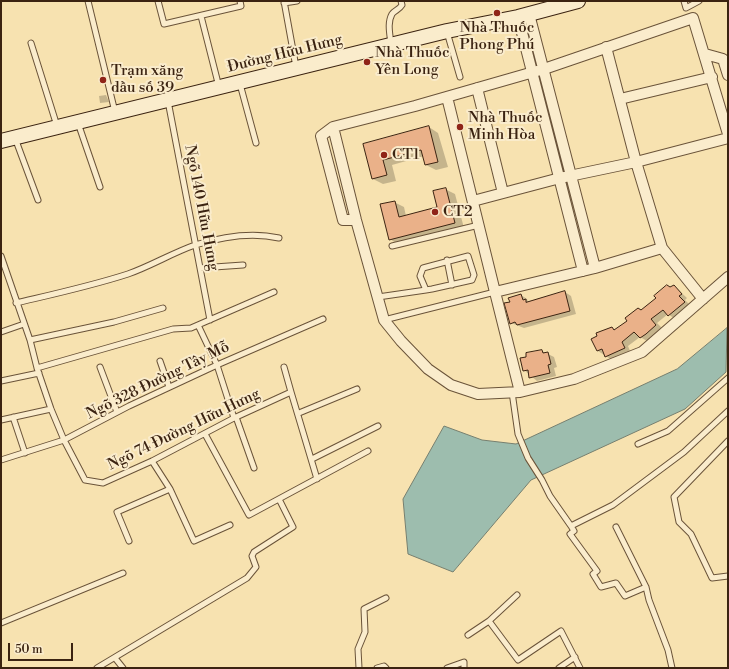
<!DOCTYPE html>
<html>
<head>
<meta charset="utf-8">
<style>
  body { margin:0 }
  #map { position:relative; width:729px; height:669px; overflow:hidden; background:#f7e2b0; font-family:"Libre Bodoni",serif }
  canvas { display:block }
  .frame { position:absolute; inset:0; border:2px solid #3b2311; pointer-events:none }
  .scale { position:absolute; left:8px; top:643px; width:65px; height:18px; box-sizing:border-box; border:2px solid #3b2311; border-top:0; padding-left:5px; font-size:12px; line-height:14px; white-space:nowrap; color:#3b2311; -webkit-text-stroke:3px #faeccc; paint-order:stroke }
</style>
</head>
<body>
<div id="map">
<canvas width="729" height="669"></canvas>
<div class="frame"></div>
<div class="scale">50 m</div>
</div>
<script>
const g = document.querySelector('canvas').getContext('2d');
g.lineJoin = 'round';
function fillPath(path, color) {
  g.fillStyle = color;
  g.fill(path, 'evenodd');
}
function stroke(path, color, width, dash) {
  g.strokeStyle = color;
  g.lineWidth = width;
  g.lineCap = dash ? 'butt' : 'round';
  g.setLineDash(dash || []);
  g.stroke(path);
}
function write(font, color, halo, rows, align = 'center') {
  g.font = font + ' "Libre Bodoni",serif';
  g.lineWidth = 4;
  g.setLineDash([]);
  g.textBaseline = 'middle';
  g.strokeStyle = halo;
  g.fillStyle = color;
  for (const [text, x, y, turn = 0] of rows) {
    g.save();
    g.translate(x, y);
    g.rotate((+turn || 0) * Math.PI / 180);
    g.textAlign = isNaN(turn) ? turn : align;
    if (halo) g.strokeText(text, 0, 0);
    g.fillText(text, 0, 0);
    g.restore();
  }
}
const water = new Path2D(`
  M 727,328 L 726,372 L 685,409 L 531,480 L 453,572 L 408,554 L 403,499 L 444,426 L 482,440 L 516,444 L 677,369 Z`);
fillPath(water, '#9dbdae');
stroke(water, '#767f6f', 1);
fillPath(new Path2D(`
  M 106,95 L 109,102 L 100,103 L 99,96 Z
  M 429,127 L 438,133 L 448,167 L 436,170 L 426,165 L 424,156 L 392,165 L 396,181 L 383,184 L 373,179 L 364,144 Z
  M 445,189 L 455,194 L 464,228 L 399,245 L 390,239 L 394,202 L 404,207 L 406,216 L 438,208 Z
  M 674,286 L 687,298 L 685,300 L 691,306 L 675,319 L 668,314 L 657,323 L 662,328 L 647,341 L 640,337 L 628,346 L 630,351 L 612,360 L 598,351 L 592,339 L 612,328 L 616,330 Z
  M 565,292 L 571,296 L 576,314 L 524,328 L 511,323 L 511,302 L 521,295 L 527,299 L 528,302 Z
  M 542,351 L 554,357 L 557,367 L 554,368 L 556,376 L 537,381 L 524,370 L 528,357 Z`), '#0003');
const building = new Path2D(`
  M 429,126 L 438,162 L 425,165 L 421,150 L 383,160 L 387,175 L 372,179 L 363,144 Z
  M 446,188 L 455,223 L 389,240 L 380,204 L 395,201 L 399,217 L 437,207 L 433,191 Z
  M 667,285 L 670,287 L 674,285 L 682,294 L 679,296 L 685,302 L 668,316 L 663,310 L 651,319 L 656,325 L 646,334 L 640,338 L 634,332 L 622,342 L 625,348 L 605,357 L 602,349 L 597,351 L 591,339 L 597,336 L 596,333 L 612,327 L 614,330 L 627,321 L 625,318 L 638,308 L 641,310 L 656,298 L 654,296 Z
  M 565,291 L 570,311 L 517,325 L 515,322 L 510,324 L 504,303 L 510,302 L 508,298 L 521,294 L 523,300 L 526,299 L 526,302 Z
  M 542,350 L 543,353 L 548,352 L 551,364 L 548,365 L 550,373 L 529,378 L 528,370 L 523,371 L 520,358 L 526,357 L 526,353 Z`);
fillPath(building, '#eab189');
stroke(building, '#3b2311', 1);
const service = new Path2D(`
  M 88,1 L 115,112
  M 158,1 L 164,24 L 241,6 L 240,1
  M 284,1 L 296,67
  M 684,1 L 686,8 L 699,1
  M 284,3 L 297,1
  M 201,16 L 219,87
  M 447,32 L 460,77
  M 31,43 L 57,126
  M 391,44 C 390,34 387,23 392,14 C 395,10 399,10 402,5 L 401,1
  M 240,84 L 256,143
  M 168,101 L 210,320
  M 78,123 L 100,187
  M 15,138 L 38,200
  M 392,246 L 479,225
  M 1,256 L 30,340 L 37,368 L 51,409 L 64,440 L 85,480 L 103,483 L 152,461 L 234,418 L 291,392 L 317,479
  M 447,260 L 452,285
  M 200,268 L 243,265
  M 378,297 L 426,290 L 432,289 L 472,280 L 474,275 L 468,256 L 423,268 L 420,276 L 426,290
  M 16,303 C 54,294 91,286 128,274 C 151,266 172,253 195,245 C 221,237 253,232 279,238
  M 384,320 L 495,292
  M 198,325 L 217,365 L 234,418
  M 1,332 L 24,324
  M 30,340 L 114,322 L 163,308
  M 160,361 L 169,387
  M 100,367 L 117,412
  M 284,367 L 291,392
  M 37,368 L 173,329 L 191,328 L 274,292
  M 1,381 L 39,373
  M 512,392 L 518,434 L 528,458 L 542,480 L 550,496 L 571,526 L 574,531 L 570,534 L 597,571 L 593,574 L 601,587 L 616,583 L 625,596 L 646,587
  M 299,413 L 357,389
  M 13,417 L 25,453
  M 236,417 L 254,468
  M 1,420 L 51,409
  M 205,434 L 249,515 L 368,451
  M 728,441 L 674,497 L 679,522 L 691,534 L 712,578 L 728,576
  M 638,444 L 668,431 L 728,378
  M 312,459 L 378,426
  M 1,460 L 64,440 L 129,406 L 217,365 L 323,319
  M 152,461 L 170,489 L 194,541 L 230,525
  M 571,526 L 613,505 L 684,452 L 728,411
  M 616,527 L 646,587 L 649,600 L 668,650 L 672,668
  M 129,541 L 117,512 L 170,489
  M 489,621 L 518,660 L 561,631 L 580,668
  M 1,623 L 123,573
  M 468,635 L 489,621 L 517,595
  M 115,658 L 123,668
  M 97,668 L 247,578 L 256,567 L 252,556 L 254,552 L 293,527 L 279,499
  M 359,668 L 358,649 L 365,632 L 364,609 L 386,598
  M 377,668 L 384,666 L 386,668
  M 447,668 L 464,662 L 464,668
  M 559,668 L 575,657`);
const minor = new Path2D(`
  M 529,14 L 595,268
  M 518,17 L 583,271
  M 606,47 L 636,162 L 662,248 L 703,299
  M 705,54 L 723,59 L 728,75
  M 477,88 L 503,193
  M 447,97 L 495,292
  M 620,99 L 712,77
  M 333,127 L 356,220 L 384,320 L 401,341 L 428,369 L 451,385 L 478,394 L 520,392 L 574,379 L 642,352 L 728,277
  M 473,201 L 560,178 L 636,162 L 728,138
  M 356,220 L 343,220 L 321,136 L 333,127 L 415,106 L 544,69 L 693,18 L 728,134
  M 520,392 L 495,292 L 595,268 L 662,248`);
const secondary = new Path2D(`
  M 1,141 L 447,31 L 518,17 L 578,1`);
stroke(service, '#6a5339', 7);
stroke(minor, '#6a5339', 12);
stroke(secondary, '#3b2311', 16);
stroke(service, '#faeccc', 5);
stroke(minor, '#faeccc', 10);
stroke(secondary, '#faeccc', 14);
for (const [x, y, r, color] of [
  [497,13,4,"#8f2418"],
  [367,62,4,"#8f2418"],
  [103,80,4,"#8f2418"],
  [460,127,4,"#8f2418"],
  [384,155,4,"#8f2418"],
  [435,212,4,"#8f2418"]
]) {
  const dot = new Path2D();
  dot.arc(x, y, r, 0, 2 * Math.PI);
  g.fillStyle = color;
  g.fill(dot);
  stroke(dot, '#faeccc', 1.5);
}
write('15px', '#3b2311', '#faeccc', [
  ["Nhà Thuốc",497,28,"center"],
  ["Phong Phú",497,45,"center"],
  ["Nhà Thuốc",375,53],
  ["Yên Long",375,70],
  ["Trạm xăng",111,71],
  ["dầu số 39",111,88],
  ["Nhà Thuốc",468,118],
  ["Minh Hòa",468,135],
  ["CT1",392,155],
  ["CT2",443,212]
], 'left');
write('15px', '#3b2311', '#faeccc', [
  ["Đường Hữu Hưng",285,54,-14],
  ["Ngõ 140 Hữu Hưng",201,208,79],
  ["Ngõ 328 Đường Tây Mỗ",158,381,-26],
  ["Ngõ 74 Đường Hữu Hưng",184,430,-26]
]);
</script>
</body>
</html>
